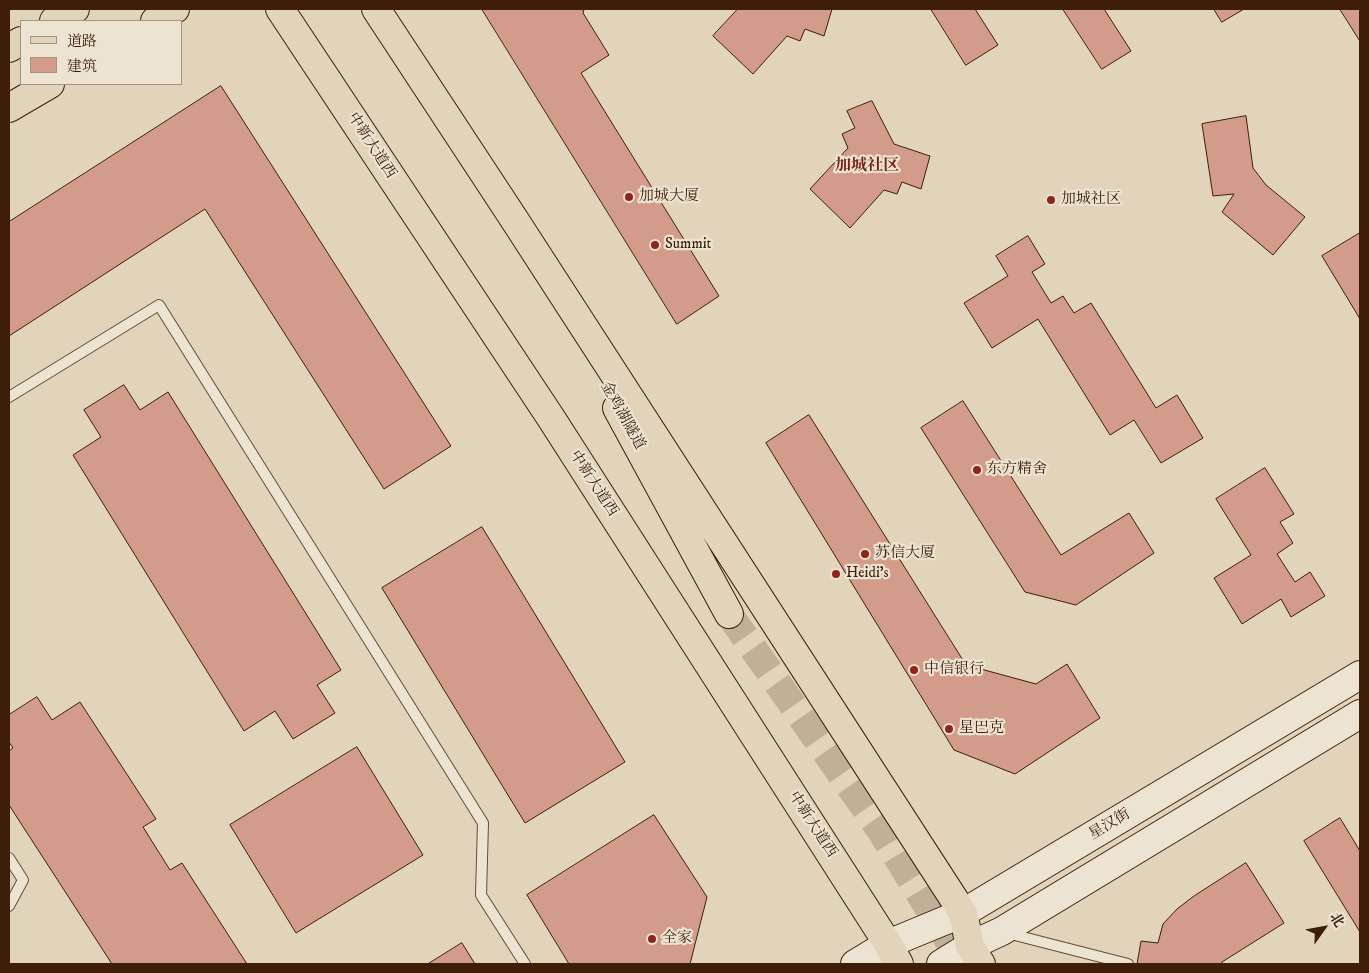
<!DOCTYPE html>
<html>
<head>
<meta charset="utf-8">
<style>
  body { margin:0 }
  #map { position:relative; width:1369px; height:973px; overflow:hidden; background:#e1d4ba; font-family:"IM FELL DW Pica","Noto Serif SC",serif }
  canvas { display:block }
  .frame { position:absolute; inset:0; border:10px solid #3e1e09; pointer-events:none }
  .legend { position:absolute; left:20px; top:20px; width:162px; height:65px; box-sizing:border-box; background:#ece3d2; border:1px solid #a69482; margin:0; padding:6px 9px; list-style:none; font-size:15px; color:#3e1e09 }
  .legend li { display:flex; align-items:center; gap:10px; height:25px }
  .legend b { width:25px; border:1px solid #a69482 }
  .north { position:absolute; left:1299px; top:903px; width:50px; height:50px; -webkit-text-stroke:4px #ece3d2; paint-order:stroke; rotate:58deg; font-size:14px; font-weight:700; line-height:20px; text-align:center; color:#3e1e09 }
  .north::after { content:''; display:block; margin:auto; width:18px; height:22px; background:#3e1e09; clip-path:polygon(50% 0,100% 100%,50% 72%,0 100%) }
</style>
</head>
<body>
<div id="map">
<canvas width="1369" height="973"></canvas>
<div class="frame"></div>
<ul class="legend">
<li><b style="height:6px;background:#e1d4ba"></b>道路</li>
<li><b style="height:14px;background:#d39b8a"></b>建筑</li>
</ul>
<div class="north">北</div>
</div>
<script>
const g = document.querySelector('canvas').getContext('2d');
g.lineJoin = 'round';
function fillPath(path, color) {
  g.fillStyle = color;
  g.fill(path, 'evenodd');
}
function stroke(path, color, width, dash) {
  g.strokeStyle = color;
  g.lineWidth = width;
  g.lineCap = dash ? 'butt' : 'round';
  g.setLineDash(dash || []);
  g.stroke(path);
}
function write(font, color, halo, rows, align = 'center') {
  g.font = font + ' "IM FELL DW Pica","Noto Serif SC",serif';
  g.lineWidth = 4.5;
  g.setLineDash([]);
  g.textBaseline = 'middle';
  g.strokeStyle = halo;
  g.fillStyle = color;
  for (const [text, x, y, turn = 0] of rows) {
    g.save();
    g.translate(x, y);
    g.rotate((+turn || 0) * Math.PI / 180);
    g.textAlign = isNaN(turn) ? turn : align;
    if (halo) g.strokeText(text, 0, 0);
    g.fillText(text, 0, 0);
    g.restore();
  }
}
const building = new Path2D(`
  M 482,9 L 584,9 L 583,13 L 609,55 L 581,73 L 719,296 L 677,324 Z
  M 738,9 L 832,9 L 824,36 L 805,29 L 800,41 L 787,36 L 753,74 L 713,36 Z
  M 931,9 L 975,9 L 998,45 L 966,65 Z
  M 1063,9 L 1104,9 L 1131,51 L 1102,69 Z
  M 1214,9 L 1244,9 L 1222,22 Z
  M 1340,9 L 1360,9 L 1360,41 Z
  M 221,86 L 451,446 L 384,489 L 205,209 L 9,336 L 9,222 Z
  M 872,101 L 894,144 L 930,156 L 921,189 L 902,182 L 897,194 L 884,190 L 850,228 L 810,189 L 848,148 L 842,134 L 855,128 L 847,111 Z
  M 1246,116 L 1253,168 L 1266,185 L 1305,217 L 1273,255 L 1222,212 L 1234,194 L 1213,196 L 1202,124 Z
  M 1360,233 L 1360,319 L 1322,256 Z
  M 1028,236 L 1045,264 L 1032,272 L 1051,303 L 1063,296 L 1074,313 L 1091,303 L 1156,408 L 1177,395 L 1203,438 L 1161,463 L 1134,420 L 1110,435 L 1038,319 L 992,348 L 964,303 L 1008,276 L 996,256 Z
  M 124,385 L 140,410 L 168,392 L 341,670 L 317,685 L 335,713 L 293,739 L 275,711 L 244,731 L 73,455 L 101,437 L 84,410 Z
  M 963,401 L 1061,555 L 1129,513 L 1154,553 L 1076,605 L 1025,592 L 921,428 Z
  M 809,415 L 966,665 L 1036,684 L 1067,664 L 1100,718 L 1015,774 L 954,750 L 766,443 Z
  M 1265,468 L 1294,514 L 1280,522 L 1293,543 L 1277,554 L 1295,582 L 1310,572 L 1325,596 L 1291,617 L 1281,599 L 1242,624 L 1214,578 L 1251,555 L 1216,499 Z
  M 482,527 L 625,762 L 525,823 L 382,588 Z
  M 37,697 L 52,720 L 80,702 L 156,819 L 143,827 L 170,870 L 182,863 L 247,964 L 112,964 L 9,805 L 9,751 L 13,748 L 9,742 L 9,715 Z
  M 357,747 L 423,855 L 296,933 L 230,825 Z
  M 654,815 L 707,897 L 690,964 L 569,964 L 527,895 Z
  M 1340,818 L 1360,851 L 1360,932 L 1304,841 Z
  M 1246,863 L 1284,923 L 1222,962 L 1222,964 L 1137,964 L 1141,941 L 1158,943 L 1163,924 L 1177,909 L 1194,896 Z
  M 462,943 L 475,964 L 428,964 Z`);
fillPath(building, '#d39b8a');
stroke(building, '#3e1e09', 1);
stroke(new Path2D(`
  M 729,614 L 881,831 L 963,964`), '#c0b097', 28, [28, 14]);
const lane = new Path2D(`
  M 9,397 L 159,305 L 483,823 L 481,895 L 525,964
  M 9,858 L 23,880 L 9,906
  M 1007,933 L 1128,964`);
const secondary = new Path2D(`
  M 855,964 L 888,944 L 963,913 L 1360,675
  M 941,964 L 970,946 L 1002,931 L 1360,714`);
const primary = new Path2D(`
  M 280,9 L 551,418 L 888,944 L 899,964
  M 376,9 L 514,219 L 963,913 L 970,946 L 981,964
  M 54,21 L 75,9
  M 155,21 L 175,9
  M 9,48 L 21,41
  M 9,108 L 50,84
  M 617,408 L 729,614`);
stroke(lane, '#674c35', 12);
stroke(secondary, '#3e1e09', 30);
stroke(primary, '#3e1e09', 30);
stroke(lane, '#ece3d2', 10);
stroke(secondary, '#ece3d2', 28);
stroke(primary, '#e1d4ba', 28);
for (const [x, y, r, color] of [
  [629,197,5,"#8f2418"],
  [1051,200,5,"#8f2418"],
  [655,245,5,"#8f2418"],
  [977,470,5,"#8f2418"],
  [865,554,5,"#8f2418"],
  [836,574,5,"#8f2418"],
  [914,670,5,"#8f2418"],
  [949,729,5,"#8f2418"],
  [652,939,5,"#8f2418"]
]) {
  const dot = new Path2D();
  dot.arc(x, y, r, 0, 2 * Math.PI);
  g.fillStyle = color;
  g.fill(dot);
  stroke(dot, '#ece3d2', 2);
}
write('15px', '#3e1e09', '#ece3d2', [
  ["中新大道西",371,146,57],
  ["金鸡湖隧道",622,416,61],
  ["中新大道西",593,484,57],
  ["中新大道西",812,825,57],
  ["星汉街",1110,825,-31]
]);
write('15px', '#3e1e09', '#ece3d2', [
  ["加城大厦",639,197],
  ["加城社区",1061,200],
  ["Summit",665,245],
  ["东方精舍",987,470],
  ["苏信大厦",875,554],
  ["Heidi's",846,574],
  ["中信银行",924,670],
  ["星巴克",959,729],
  ["全家",662,939]
], 'left');
write('bold 16px', '#7a1f14', '#ece3d2', [
  ["加城社区",867,167]
]);
</script>
</body>
</html>
